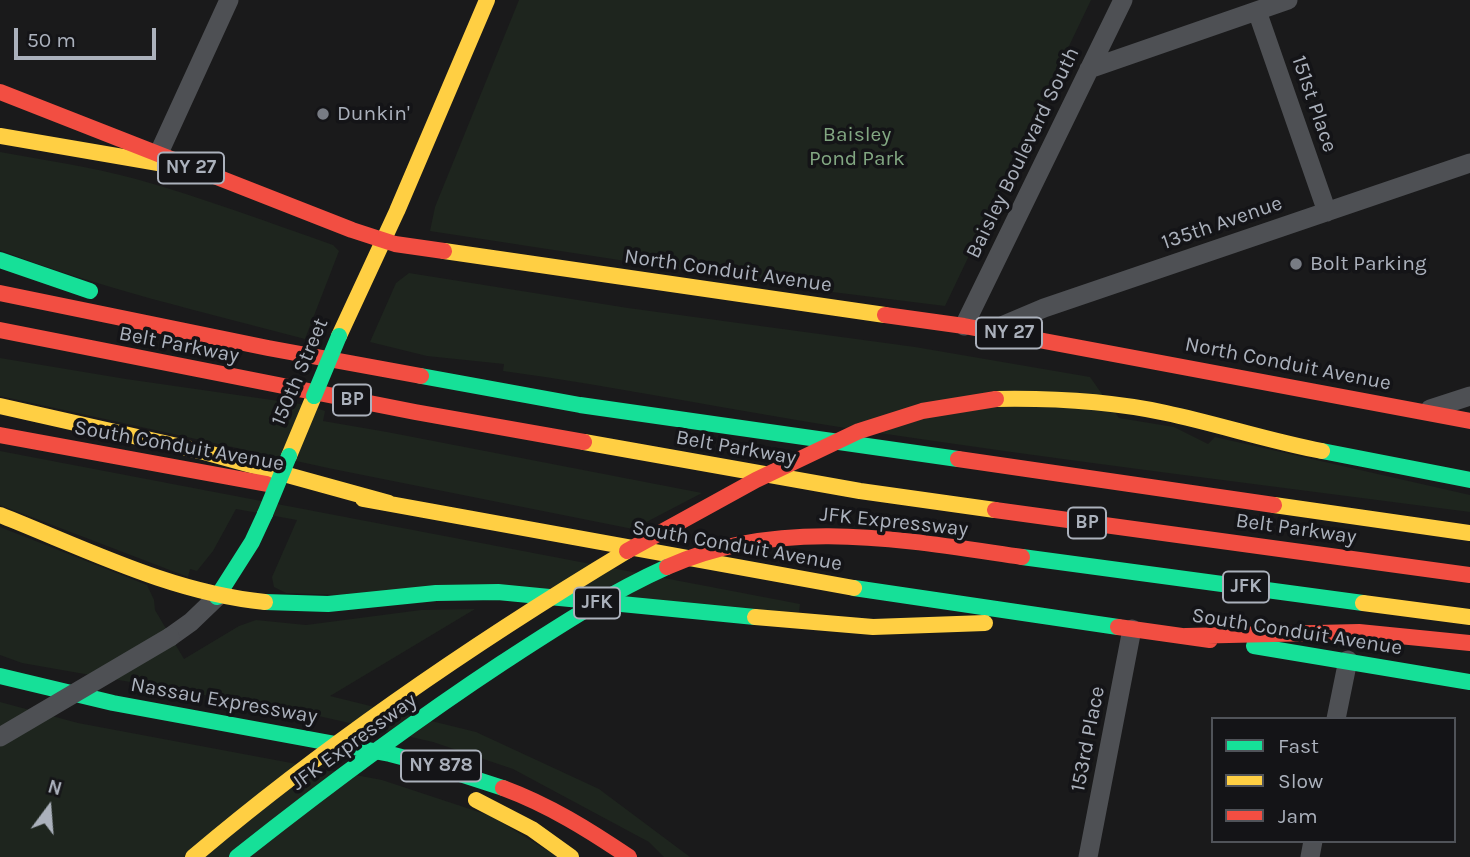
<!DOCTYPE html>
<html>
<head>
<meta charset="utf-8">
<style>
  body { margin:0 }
  #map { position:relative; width:1470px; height:857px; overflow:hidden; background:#1a1a1b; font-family:Karla,sans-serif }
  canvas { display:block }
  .legend { position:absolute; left:1211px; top:717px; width:245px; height:126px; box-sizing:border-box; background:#141417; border:2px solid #505359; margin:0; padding:9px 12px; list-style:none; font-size:21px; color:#abb1bc }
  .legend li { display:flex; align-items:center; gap:14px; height:35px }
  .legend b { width:35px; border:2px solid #505359 }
  .north { position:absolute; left:14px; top:773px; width:70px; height:70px; -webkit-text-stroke:5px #141417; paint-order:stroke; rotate:16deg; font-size:19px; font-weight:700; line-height:28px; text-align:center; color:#abb1bc }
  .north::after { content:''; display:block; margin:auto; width:24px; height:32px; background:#abb1bc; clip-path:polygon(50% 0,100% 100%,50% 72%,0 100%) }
  .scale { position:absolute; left:14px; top:28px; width:142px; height:32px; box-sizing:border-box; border:4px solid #abb1bc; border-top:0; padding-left:9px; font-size:21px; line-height:24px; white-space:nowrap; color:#abb1bc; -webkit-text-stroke:5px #141417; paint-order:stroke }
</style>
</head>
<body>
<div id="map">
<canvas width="1470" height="857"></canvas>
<ul class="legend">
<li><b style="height:9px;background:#16e098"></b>Fast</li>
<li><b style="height:9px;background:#ffcf43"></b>Slow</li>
<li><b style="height:9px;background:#f24e42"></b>Jam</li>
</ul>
<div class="north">N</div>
<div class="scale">50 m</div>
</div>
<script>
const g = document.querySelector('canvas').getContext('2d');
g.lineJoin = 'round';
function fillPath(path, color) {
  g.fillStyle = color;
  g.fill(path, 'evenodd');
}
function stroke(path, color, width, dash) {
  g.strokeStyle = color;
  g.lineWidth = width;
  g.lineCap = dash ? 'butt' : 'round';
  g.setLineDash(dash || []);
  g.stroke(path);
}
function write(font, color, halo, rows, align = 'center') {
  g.font = font + ' Karla,sans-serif';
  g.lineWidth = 7;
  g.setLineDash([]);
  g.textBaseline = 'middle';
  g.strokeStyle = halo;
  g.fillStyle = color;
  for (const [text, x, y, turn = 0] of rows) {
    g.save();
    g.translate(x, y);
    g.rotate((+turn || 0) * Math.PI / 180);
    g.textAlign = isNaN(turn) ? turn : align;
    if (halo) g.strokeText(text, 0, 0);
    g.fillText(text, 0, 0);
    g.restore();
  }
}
fillPath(new Path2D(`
  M 519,0 L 1091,0 L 945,306 L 808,289 L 430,231 L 435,207 Z
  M 0,152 C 45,160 91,167 136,179 C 203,198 268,222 333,245 L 339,251 L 305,339 C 203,312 99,288 0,250 Z
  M 409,273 L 628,308 L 915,347 L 1090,377 L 1119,418 L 1174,427 L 1208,444 L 1215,437 L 1470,495 L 1470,512 C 1264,485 1057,460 852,429 C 735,411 620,387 503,371 L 504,364 L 427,356 L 370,342 L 396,283 Z
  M 0,358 L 126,379 L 307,405 L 325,411 L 323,421 L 387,432 L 702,493 L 633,529 L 328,468 L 0,396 Z
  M 0,451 L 800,604 L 799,612 L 286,593 L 274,587 L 272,577 L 297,520 L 236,509 L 213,551 L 197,571 L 190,569 L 188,577 L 0,505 Z
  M 0,527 L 147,585 L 154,600 L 155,610 L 184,659 L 239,626 L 256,620 L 306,625 L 421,610 L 475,609 L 330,696 L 476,732 L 599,789 L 690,857 L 664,857 L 649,842 L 513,769 L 433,742 L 301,712 L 22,663 L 0,655 Z
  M 0,702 L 78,723 L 382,780 L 491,816 L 558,857 L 0,857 Z`), '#1e251e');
stroke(new Path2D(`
  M 1257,11 L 1327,212
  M 1089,69 L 1288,0
  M 158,155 L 229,0
  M 964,326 L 1123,0
  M 992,330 L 1044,308 L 1470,163
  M 1430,409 L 1470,396
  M 170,637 L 191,622 L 217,597
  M 1336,719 L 1348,660
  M 1088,857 L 1132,629
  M 1310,857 L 1313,841`), '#4e5054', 19);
stroke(new Path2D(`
  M 0,260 L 90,291
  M 421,376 L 580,405 L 958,459
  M 1322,451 L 1470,480
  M 1022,557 L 1363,603
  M 854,588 L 1118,627
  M 217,597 L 252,542 L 265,514
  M 265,602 L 328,604 L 436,593 L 498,592 L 755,617
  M 1254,646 L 1470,682
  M 0,676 L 113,703 L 390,754 L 432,765 L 503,788`), '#16e098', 16);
stroke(new Path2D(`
  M 0,136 L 193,169
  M 444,251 L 885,315
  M 339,336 L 397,211 L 487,0
  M 996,399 C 1053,398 1110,401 1166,413 C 1218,424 1269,441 1322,451
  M 0,406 L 204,452 L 389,503
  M 584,442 L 860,491 L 995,510
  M 289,456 L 314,396
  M 363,499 L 854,588
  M 1274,505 L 1470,533
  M 0,515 C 86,549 172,593 265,602
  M 1363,603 L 1470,617
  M 755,617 L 873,627 L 985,623
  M 476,800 L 532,829 L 571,857`), '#ffcf43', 16);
stroke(new Path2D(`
  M 0,92 L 352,230 L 395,244 L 444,251
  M 0,293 L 268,348 L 421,376
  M 885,315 L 964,326 L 1470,421
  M 0,330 L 415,412 L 584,442
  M 0,435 L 267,484
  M 958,459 L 1274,505
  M 995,510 L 1470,575
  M 1118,627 L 1210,640
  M 1186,636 L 1359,632 L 1470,643
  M 503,788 C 549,805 589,830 629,857`), '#f24e42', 16);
stroke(new Path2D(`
  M 0,737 L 170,637`), '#4e5054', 19);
stroke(new Path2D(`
  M 314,396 L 339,336
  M 265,514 L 289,456
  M 237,857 C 323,789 411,723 502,663 C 556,628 609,593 667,567`), '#16e098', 16);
stroke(new Path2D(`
  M 193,857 C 329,742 474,643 627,551`), '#ffcf43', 16);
stroke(new Path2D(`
  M 627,551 L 756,480 L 859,431 L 922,411 L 996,399
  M 667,567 C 781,516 904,540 1022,557`), '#f24e42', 16);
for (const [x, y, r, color] of [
  [323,114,7,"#787c84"],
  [1296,264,7,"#787c84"]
]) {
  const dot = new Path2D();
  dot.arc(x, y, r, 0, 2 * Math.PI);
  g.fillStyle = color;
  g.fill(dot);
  stroke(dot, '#141417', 2.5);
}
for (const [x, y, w] of [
  [191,168,66],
  [1009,333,66],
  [352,400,38],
  [1087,523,38],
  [1246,587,46],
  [597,603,46],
  [441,766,80]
]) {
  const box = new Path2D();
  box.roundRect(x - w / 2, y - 15.5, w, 31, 5);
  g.fillStyle = '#141417';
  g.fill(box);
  stroke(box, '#abb1bc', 2);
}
write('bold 19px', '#abb1bc', null, [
  ["NY 27",191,168],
  ["NY 27",1009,333],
  ["BP",352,400],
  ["BP",1087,523],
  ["JFK",1246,587],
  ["JFK",597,603],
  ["NY 878",441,766]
]);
write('21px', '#abb1bc', '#141417', [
  ["151st Place",1314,104,71],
  ["Baisley Boulevard South",1023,153,-64],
  ["135th Avenue",1222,223,-19],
  ["North Conduit Avenue",728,271,8],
  ["Belt Parkway",179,345,11],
  ["North Conduit Avenue",1288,364,11],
  ["150th Street",300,372,-67],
  ["South Conduit Avenue",179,446,10],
  ["Belt Parkway",736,448,10],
  ["JFK Expressway",894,522,6],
  ["Belt Parkway",1296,529,8],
  ["South Conduit Avenue",737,546,10],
  ["South Conduit Avenue",1297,632,9],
  ["Nassau Expressway",224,701,10],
  ["153rd Place",1088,739,-79],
  ["JFK Expressway",354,742,-36]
]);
write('21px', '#abb1bc', '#141417', [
  ["Dunkin'",337,114],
  ["Bolt Parking",1310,264]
], 'left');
write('21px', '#82a782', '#141417', [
  ["Baisley",857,135],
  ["Pond Park",857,159]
]);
</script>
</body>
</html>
